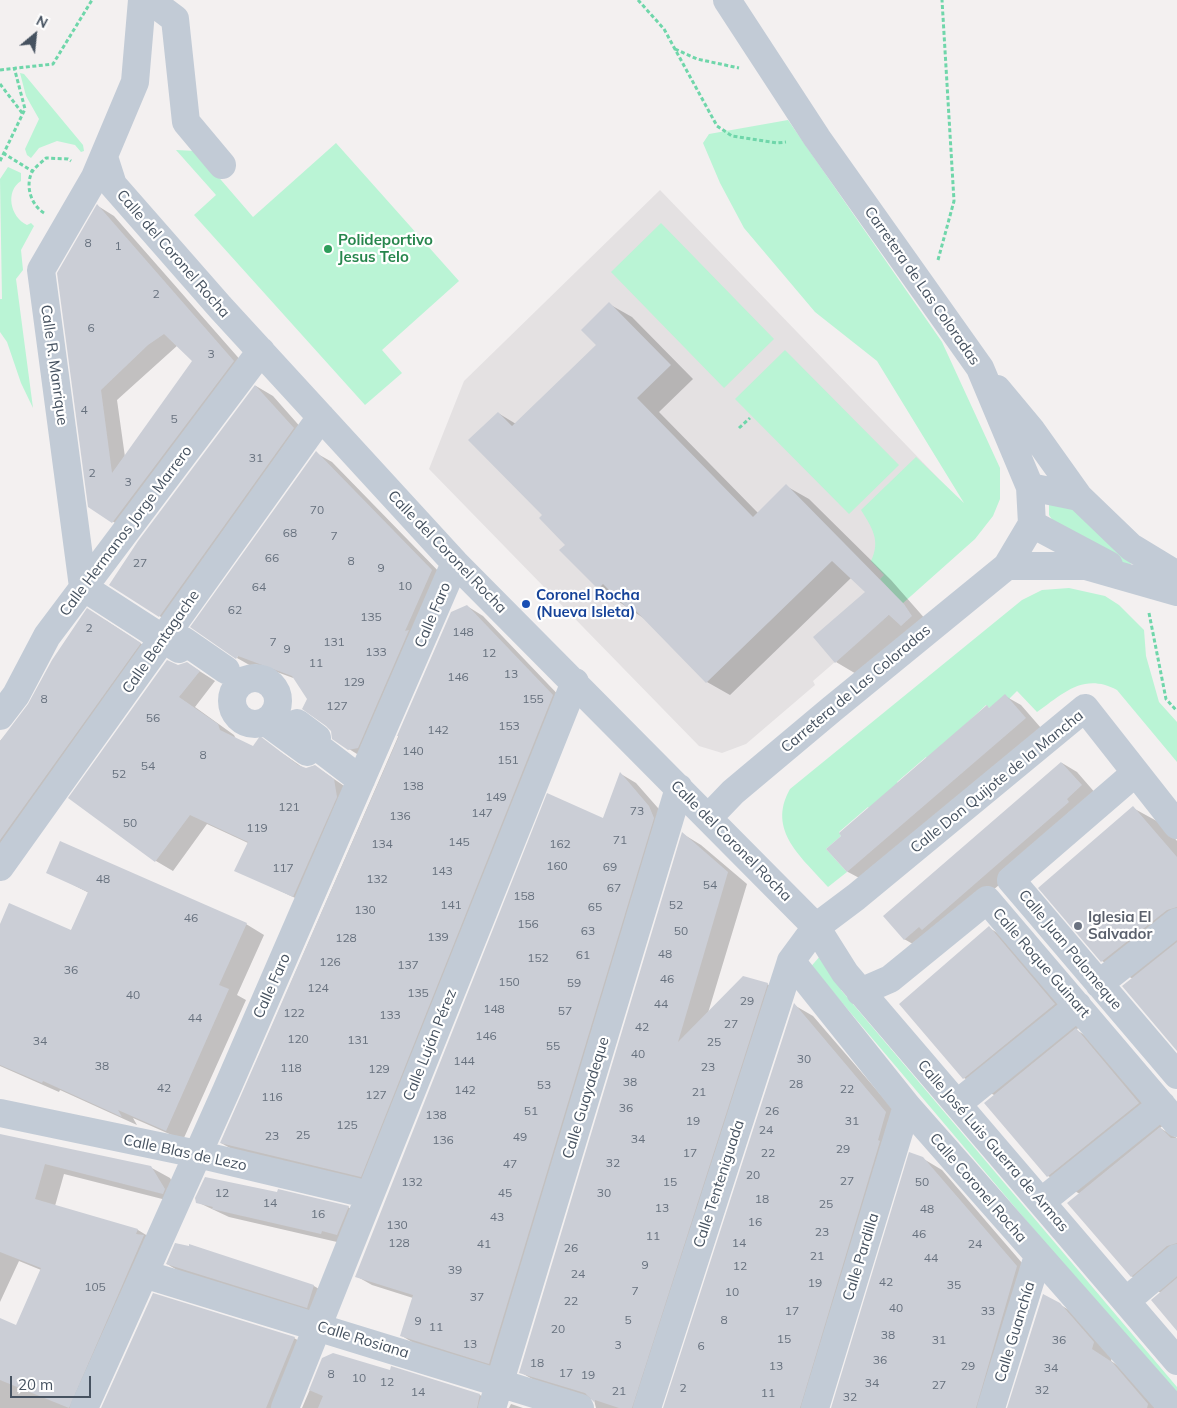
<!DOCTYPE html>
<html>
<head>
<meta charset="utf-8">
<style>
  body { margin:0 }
  #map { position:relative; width:1177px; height:1408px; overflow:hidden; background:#f3f0f0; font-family:Mulish,sans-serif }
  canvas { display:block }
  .north { position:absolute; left:10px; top:10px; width:50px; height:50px; -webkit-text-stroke:4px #fff; paint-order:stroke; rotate:28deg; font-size:14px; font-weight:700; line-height:20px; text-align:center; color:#465260 }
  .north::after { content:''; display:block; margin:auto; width:18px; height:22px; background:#465260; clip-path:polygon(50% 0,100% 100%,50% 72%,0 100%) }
  .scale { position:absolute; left:10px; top:1376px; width:81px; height:22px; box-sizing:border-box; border:2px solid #465260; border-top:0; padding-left:6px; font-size:15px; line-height:18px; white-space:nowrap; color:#465260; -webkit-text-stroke:4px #fff; paint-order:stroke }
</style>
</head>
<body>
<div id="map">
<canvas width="1177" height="1408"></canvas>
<div class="north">N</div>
<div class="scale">20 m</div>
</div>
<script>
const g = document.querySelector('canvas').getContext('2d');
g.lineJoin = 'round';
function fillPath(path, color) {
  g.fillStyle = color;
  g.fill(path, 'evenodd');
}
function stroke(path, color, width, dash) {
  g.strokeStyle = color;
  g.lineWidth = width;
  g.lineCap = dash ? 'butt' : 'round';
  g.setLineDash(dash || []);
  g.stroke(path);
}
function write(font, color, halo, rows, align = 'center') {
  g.font = font + ' Mulish,sans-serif';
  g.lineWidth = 4.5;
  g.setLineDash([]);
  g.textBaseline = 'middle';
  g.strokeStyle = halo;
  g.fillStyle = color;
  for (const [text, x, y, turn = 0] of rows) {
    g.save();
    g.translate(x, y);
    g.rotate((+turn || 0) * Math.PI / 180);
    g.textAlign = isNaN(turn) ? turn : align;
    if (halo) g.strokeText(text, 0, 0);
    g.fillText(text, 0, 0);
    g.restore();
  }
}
fillPath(new Path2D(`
  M 660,190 L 965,506 L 880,579 L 902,604 L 813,681 L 815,685 L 746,744 L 722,753 L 699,746 L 429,469 L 464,381 Z`), '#e4e1e2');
fillPath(new Path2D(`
  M 20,73 L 24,74 L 83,145 L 84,151 L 81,152 L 75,145 L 57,141 L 39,148 L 31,158 L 27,155 L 25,149 L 39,119 L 26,96 Z
  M 788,120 L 942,342 L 1000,468 L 1000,499 L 993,516 L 975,539 L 902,604 L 880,579 L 884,575 L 871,561 C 881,540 872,528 861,510 L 916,457 L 964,503 L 877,361 L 815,312 L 744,228 L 720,183 L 703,143 L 709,134 Z
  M 336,143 L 459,281 L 382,350 L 402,373 L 365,405 L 194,215 L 216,195 L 176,150 L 196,151 L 253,217 Z
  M 8,167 L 21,173 L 21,181 C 5,191 10,217 27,225 L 31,223 L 34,226 L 21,250 L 23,270 L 16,279 L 33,408 L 21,383 L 7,342 L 0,332 L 0,299 L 2,299 L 0,179 Z
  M 661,223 L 774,339 L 724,388 L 611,272 Z
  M 785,350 L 899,465 L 849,514 L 735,399 Z
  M 1049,503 L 1070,506 L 1131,562 L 1130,568 L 1053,521 L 1049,515 Z
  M 1069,588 L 1105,596 L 1119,605 L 1144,630 L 1146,656 L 1159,702 L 1177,722 L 1177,762 L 1117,690 C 1083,672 1063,694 1037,712 L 1017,691 L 1009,699 L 989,708 L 986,705 L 928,760 L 926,757 L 897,782 L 899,785 L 871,810 L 868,807 L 839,832 L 841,836 L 826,849 L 847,872 L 828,887 C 803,858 766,831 790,789 L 1022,600 L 1042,590 Z
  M 821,955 L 845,986 L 841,990 L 1177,1387 L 1177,1399 L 822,979 L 807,971 Z`), '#baf4d5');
fillPath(new Path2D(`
  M 98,206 L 114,216 L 250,371 L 129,532 L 89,506 ZM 178,345 L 194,361 L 125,457 L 117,400 Z
  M 609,304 L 632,317 L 693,379 L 659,412 L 758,513 L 786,486 L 809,499 L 891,580 L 934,629 L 858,675 L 836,662 L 867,592 L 851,578 L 730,695 L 707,682 L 645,619 L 598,588 L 544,515 L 498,413 L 516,424 L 598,345 Z
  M 256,386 L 273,396 L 311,439 L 177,627 L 110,585 Z
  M 316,453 L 332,462 L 447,580 L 365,759 L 349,749 L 332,731 L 296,679 L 255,664 L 253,667 L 237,658 Z
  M 467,606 L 483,616 L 568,705 L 376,1185 L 237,1152 L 221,1143 L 452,613 Z
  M 105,620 L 157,654 L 0,874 L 0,741 Z
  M 187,663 L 215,681 L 195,707 L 234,735 L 236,739 L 254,747 L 260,738 L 305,769 L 315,766 L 350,790 L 310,905 L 236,870 L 248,843 L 207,824 L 173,871 L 156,861 L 70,798 L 178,666 Z
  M 1005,696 L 1021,705 L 1041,728 L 863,880 L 848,872 L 828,849 Z
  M 1062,763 L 1077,772 L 1097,795 L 1084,811 L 938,938 L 920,948 L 904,939 Z
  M 621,774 L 636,783 L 665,816 L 505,1372 L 417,1345 L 402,1336 L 413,1298 L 372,1285 L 356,1276 L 603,819 Z
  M 1133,808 L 1164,825 L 1177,841 L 1177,1050 L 1133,979 L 1102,961 L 1040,888 Z
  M 683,834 L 701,845 L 747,884 L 708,1013 L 767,984 L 786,995 L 653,1408 L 596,1408 L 594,1400 L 539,1383 L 520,1372 Z
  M 48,872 L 246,924 L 264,935 L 237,995 L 246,1000 L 183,1140 L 133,1118 L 137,1125 L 60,1090 L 59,1092 L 0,1066 L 0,926 L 71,931 L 89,893 Z
  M 989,928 L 1019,945 L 1085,1022 L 1076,1030 L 1106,1047 L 1169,1121 L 1160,1128 L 1177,1138 L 1177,1329 L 1161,1293 L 1131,1276 L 1080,1194 L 1048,1176 L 994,1095 L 964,1078 Z
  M 794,1005 L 813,1016 L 905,1123 L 821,1408 L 665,1408 Z
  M 0,1135 L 150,1167 L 170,1178 L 183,1201 L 182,1204 L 64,1174 L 55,1206 L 138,1230 L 156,1241 L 90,1408 L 0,1408 L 0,1319 L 17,1326 L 41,1270 L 19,1261 L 0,1302 Z
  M 922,1158 L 942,1170 L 1035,1278 L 997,1408 L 833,1408 Z
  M 278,1194 L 348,1207 L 364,1216 L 337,1242 L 229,1217 L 197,1202 Z
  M 190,1245 L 314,1286 L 329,1295 L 323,1316 L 182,1273 L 167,1264 Z
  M 1059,1304 L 1079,1316 L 1113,1354 L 1111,1361 L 1131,1374 L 1160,1408 L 1009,1408 Z
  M 294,1338 L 313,1349 L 291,1408 L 102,1408 Z
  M 323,1359 L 391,1372 L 480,1395 L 498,1406 L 498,1408 L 302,1408 Z
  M 511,1404 L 523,1408 L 509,1408 Z`), '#0003');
fillPath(new Path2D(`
  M 97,204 L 234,361 L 112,523 L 88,507 L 57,273 ZM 164,334 L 192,361 L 112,473 L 101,390 L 148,345 Z
  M 609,302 L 671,365 L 637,398 L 753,517 L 786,484 L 904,604 L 912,616 L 901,626 L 889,615 L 835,663 L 813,637 L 865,592 L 832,561 L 706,683 L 633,608 L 630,611 L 603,584 L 598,589 L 559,550 L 565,545 L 539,518 L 542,515 L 468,440 L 498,412 L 512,426 L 596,345 L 581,330 Z
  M 255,385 L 294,428 L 159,617 L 109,585 L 138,541 Z
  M 316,451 L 432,570 L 405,631 L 409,630 L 358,748 L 348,750 L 332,739 L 331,731 L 326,726 L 302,709 L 307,699 L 292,676 L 238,656 L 236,659 L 190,627 Z
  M 467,605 L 553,695 L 361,1177 L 220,1143 L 399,736 L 397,736 L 451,612 Z
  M 87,608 L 141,643 L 0,840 L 0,741 L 28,704 L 52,660 Z
  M 167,660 L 178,665 L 187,662 L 200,671 L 179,697 L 218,724 L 220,730 L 253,746 L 260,736 L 298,765 L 306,768 L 315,765 L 334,779 L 337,797 L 293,897 L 234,871 L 248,842 L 190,815 L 155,862 L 68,798 Z
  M 1005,694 L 1026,718 L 847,872 L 826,849 L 841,836 L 839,833 L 987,705 L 989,708 Z
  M 1061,762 L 1082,785 L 1067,799 L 1069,802 L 922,930 L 919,927 L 904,940 L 883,916 Z
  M 620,772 L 649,806 L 654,818 L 489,1364 L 400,1336 L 413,1295 L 355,1277 L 547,793 L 603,818 Z
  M 1133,806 L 1177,857 L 1177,907 L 1167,910 L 1101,962 L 1038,888 Z
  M 682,832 L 728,872 L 678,1042 L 743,976 L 768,983 L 632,1408 L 619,1408 L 595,1400 L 594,1402 L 585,1393 L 519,1373 Z
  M 60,841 L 247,923 L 219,985 L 229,989 L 166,1131 L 118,1110 L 122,1117 L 43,1081 L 42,1083 L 0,1065 L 0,924 L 9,903 L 71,930 L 88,892 L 46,873 Z
  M 989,926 L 1055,1004 L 963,1079 L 899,1004 Z
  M 1177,942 L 1177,1051 L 1122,986 Z
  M 794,1003 L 886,1112 L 878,1140 L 880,1141 L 800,1408 L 663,1408 Z
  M 1076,1028 L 1139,1103 L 1047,1177 L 984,1103 Z
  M 1160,1127 L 1171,1138 L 1177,1138 L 1177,1243 L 1167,1246 L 1131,1277 L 1067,1203 Z
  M 0,1134 L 151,1166 L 165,1189 L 163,1194 L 45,1164 L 35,1199 L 138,1229 L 136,1234 L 144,1235 L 69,1408 L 0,1380 L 0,1318 L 16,1325 L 41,1268 L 0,1252 Z
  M 909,1152 L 923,1157 L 1017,1266 L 976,1408 L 831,1408 Z
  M 205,1177 L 277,1192 L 278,1189 L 349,1206 L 337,1235 L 322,1231 L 321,1234 L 212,1209 L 213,1207 L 196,1203 L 195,1198 Z
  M 175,1243 L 189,1246 L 189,1244 L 314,1285 L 307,1308 L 166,1264 Z
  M 1177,1278 L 1177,1331 L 1151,1300 Z
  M 153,1293 L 295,1337 L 266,1408 L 101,1408 Z
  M 1043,1294 L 1060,1303 L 1094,1342 L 1092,1349 L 1112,1362 L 1148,1404 L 1147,1408 L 1007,1408 Z
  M 333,1353 L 390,1370 L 391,1366 L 480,1394 L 477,1408 L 318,1408 L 323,1396 L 309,1390 L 322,1358 Z`), '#cbced6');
stroke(new Path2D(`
  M 638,0 L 664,29 L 717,126 L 732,136 L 777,143 L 786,142
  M 675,49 L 697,59 L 739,68
  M 0,70 L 53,64 L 92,0
  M 0,84 L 23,114
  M 3,153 L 32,171
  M 0,161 L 25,109 L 14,67
  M 44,213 C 31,205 25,186 32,172 C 35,167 42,162 46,158 L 68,159 L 71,161
  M 938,260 L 954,201 L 942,0
  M 739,428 L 750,418
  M 1149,613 L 1166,699 L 1177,711`), '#6fd6aa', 3, [4, 2.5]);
stroke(new Path2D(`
  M 142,0 L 135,82 L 95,177 L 41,270 L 83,587 L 179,649
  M 150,0 L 175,19 L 186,122 L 222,165
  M 104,157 L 113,185 L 220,307 L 455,563 L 816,927 L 845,973 L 1177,1361
  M 997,389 L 1032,431 L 1079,497
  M 1030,487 L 1079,497 L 1131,547 L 1177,575
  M 1032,524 L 1109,565
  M 1007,566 L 1086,566 L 1177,592
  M 165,639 L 184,641 L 226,670
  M232 701a23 23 0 1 1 46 0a23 23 0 1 1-46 0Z
  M 0,716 L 16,695 L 47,636 L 261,351
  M 270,725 L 307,752 L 317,738 L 297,723
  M 302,735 L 361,780
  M 1134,774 L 1011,880 L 1177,1075
  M 709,817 L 733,792 L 832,709 L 1007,566 L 1032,524 L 1030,487 L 980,368 L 817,138 L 727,0
  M 0,867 L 321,417
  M 791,961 L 907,1106 L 1173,1408
  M 1099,984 L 1177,922
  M 860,992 L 890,979 L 987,900 L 1177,1123
  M 957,1104 L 1078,1006
  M 0,1113 L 197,1154 L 370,1195
  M 1041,1202 L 1162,1105
  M 144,1274 L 580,1408
  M 1126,1301 L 1177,1258
  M 84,1408 L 226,1091 L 455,563
  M 285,1408 L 575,682
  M 492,1408 L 679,788
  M 647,1408 L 791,961 L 816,927 L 856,897 L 1085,708 L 1177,825
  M 815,1408 L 907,1106
  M 991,1408 L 1038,1256`), '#c2cbd6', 28);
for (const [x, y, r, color] of [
  [328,249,5,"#2e9e5b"],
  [526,604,5,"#1a4fb4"],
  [1078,926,5,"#6b7280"]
]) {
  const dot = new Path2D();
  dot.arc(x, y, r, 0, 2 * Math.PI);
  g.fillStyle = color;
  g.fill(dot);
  stroke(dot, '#fff', 2);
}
write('12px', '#67717e', null, [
  ["8",88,243],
  ["1",118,246],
  ["2",156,294],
  ["6",91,328],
  ["3",211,354],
  ["4",84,410],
  ["5",174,419],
  ["31",256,458],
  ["2",92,473],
  ["3",128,482],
  ["70",317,510],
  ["68",290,533],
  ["7",334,536],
  ["66",272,558],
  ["8",351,561],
  ["27",140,563],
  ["9",381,568],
  ["10",405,586],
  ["64",259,587],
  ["62",235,610],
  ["135",371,617],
  ["2",89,628],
  ["148",463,632],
  ["7",273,642],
  ["131",334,642],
  ["9",287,649],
  ["133",376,652],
  ["12",489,653],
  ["11",316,663],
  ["13",511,674],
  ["146",458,677],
  ["129",354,682],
  ["8",44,699],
  ["155",533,699],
  ["127",337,706],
  ["56",153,718],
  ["153",509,726],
  ["142",438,730],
  ["140",413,751],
  ["8",203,755],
  ["151",508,760],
  ["54",148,766],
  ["52",119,774],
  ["138",413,786],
  ["149",496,797],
  ["121",289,807],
  ["73",637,811],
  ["147",482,813],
  ["136",400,816],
  ["50",130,823],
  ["119",257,828],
  ["71",620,840],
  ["145",459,842],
  ["134",382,844],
  ["162",560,844],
  ["160",557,866],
  ["69",610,867],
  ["117",283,868],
  ["143",442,871],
  ["48",103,879],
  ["132",377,879],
  ["54",710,885],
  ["67",614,888],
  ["158",524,896],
  ["141",451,905],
  ["52",676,905],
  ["65",595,907],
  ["130",365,910],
  ["46",191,918],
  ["156",528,924],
  ["63",588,931],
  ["50",681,931],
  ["139",438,937],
  ["128",346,938],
  ["48",665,954],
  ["61",583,955],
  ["152",538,958],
  ["126",330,962],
  ["137",408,965],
  ["36",71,970],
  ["46",667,979],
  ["150",509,982],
  ["59",574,983],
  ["124",318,988],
  ["135",418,993],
  ["40",133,995],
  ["29",747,1001],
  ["44",661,1004],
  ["148",494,1009],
  ["57",565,1011],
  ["122",294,1013],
  ["133",390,1015],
  ["44",195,1018],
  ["27",731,1024],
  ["42",642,1027],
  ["146",486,1036],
  ["120",298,1039],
  ["131",358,1040],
  ["34",40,1041],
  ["25",714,1042],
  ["55",553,1046],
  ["40",638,1054],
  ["30",804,1059],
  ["144",464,1061],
  ["38",102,1066],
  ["23",708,1067],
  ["118",291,1068],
  ["129",379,1069],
  ["38",630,1082],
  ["28",796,1084],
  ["53",544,1085],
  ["42",164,1088],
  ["22",847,1089],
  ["142",465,1090],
  ["21",699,1092],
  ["127",376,1095],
  ["116",272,1097],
  ["36",626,1108],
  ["51",531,1111],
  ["26",772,1111],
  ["138",436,1115],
  ["19",693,1121],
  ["31",852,1121],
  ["125",347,1125],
  ["24",766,1130],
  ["25",303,1135],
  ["23",272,1136],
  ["49",520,1137],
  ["34",638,1139],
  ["136",443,1140],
  ["29",843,1149],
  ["17",690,1153],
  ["22",768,1153],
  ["32",613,1163],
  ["47",510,1164],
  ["20",753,1175],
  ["27",847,1181],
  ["132",412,1182],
  ["15",670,1182],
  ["50",922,1182],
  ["12",222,1193],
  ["45",505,1193],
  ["30",604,1193],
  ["18",762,1199],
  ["14",270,1203],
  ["25",826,1204],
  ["13",662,1208],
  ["48",927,1209],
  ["16",318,1214],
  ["43",497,1217],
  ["16",755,1222],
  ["130",397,1225],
  ["23",822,1232],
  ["46",919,1234],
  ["11",653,1236],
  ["128",399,1243],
  ["14",739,1243],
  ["41",484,1244],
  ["24",975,1244],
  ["26",571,1248],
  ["21",817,1256],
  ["44",931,1258],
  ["9",645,1265],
  ["12",740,1266],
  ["39",455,1270],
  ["24",578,1274],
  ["42",886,1282],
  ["19",815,1283],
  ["35",954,1285],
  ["105",95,1287],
  ["7",635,1291],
  ["10",732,1292],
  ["37",477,1297],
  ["22",571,1301],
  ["40",896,1308],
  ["17",792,1311],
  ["33",988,1311],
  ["5",628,1320],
  ["8",724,1320],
  ["9",418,1321],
  ["11",436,1327],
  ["20",558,1329],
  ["38",888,1335],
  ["15",784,1339],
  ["31",939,1340],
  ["36",1059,1340],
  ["13",470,1344],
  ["3",618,1345],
  ["6",701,1346],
  ["36",880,1360],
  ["18",537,1363],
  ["13",776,1366],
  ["29",968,1366],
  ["34",1051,1368],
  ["17",566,1373],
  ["8",331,1374],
  ["19",588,1375],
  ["10",359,1378],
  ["12",387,1382],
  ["34",872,1383],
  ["27",939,1385],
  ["2",683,1388],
  ["32",1042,1390],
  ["21",619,1391],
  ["14",418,1392],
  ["11",768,1393],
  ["32",850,1397]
]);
write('bold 15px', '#27864d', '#fff', [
  ["Polideportivo",338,240],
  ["Jesus Telo",338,257]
], 'left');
write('15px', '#465260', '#fff', [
  ["Calle del Coronel Rocha",173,254,49],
  ["Carretera de Las Coloradas",922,286,55],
  ["Calle R. Manrique",54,365,82],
  ["Calle Hermanos Jorge Marrero",126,531,-53],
  ["Calle del Coronel Rocha",447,552,46],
  ["Calle Faro",433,615,-67],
  ["Calle Bentagache",161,642,-55],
  ["Carretera de Las Coloradas",856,689,-40],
  ["Calle Don Quijote de la Mancha",997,782,-39],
  ["Calle del Coronel Rocha",731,841,45],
  ["Calle Juan Palomeque",1070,950,50],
  ["Calle Roque Guinart",1041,963,49],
  ["Calle Faro",272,986,-66],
  ["Calle Luján Pérez",430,1045,-68],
  ["Calle Guayadeque",586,1098,-73],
  ["Calle José Luis Guerra de Armas",993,1146,49],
  ["Calle Blas de Lezo",185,1153,12],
  ["Calle Tenteniguada",719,1184,-72],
  ["Calle Coronel Rocha",978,1188,49],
  ["Calle Pardilla",861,1257,-73],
  ["Calle Guanchía",1015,1332,-73],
  ["Calle Rosiana",363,1340,17]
]);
write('bold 15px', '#164399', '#fff', [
  ["Coronel Rocha",536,595],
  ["(Nueva Isleta)",536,612]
], 'left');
write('bold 15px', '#5b616d', '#fff', [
  ["Iglesia El",1088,917],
  ["Salvador",1088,934]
], 'left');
</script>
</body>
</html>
